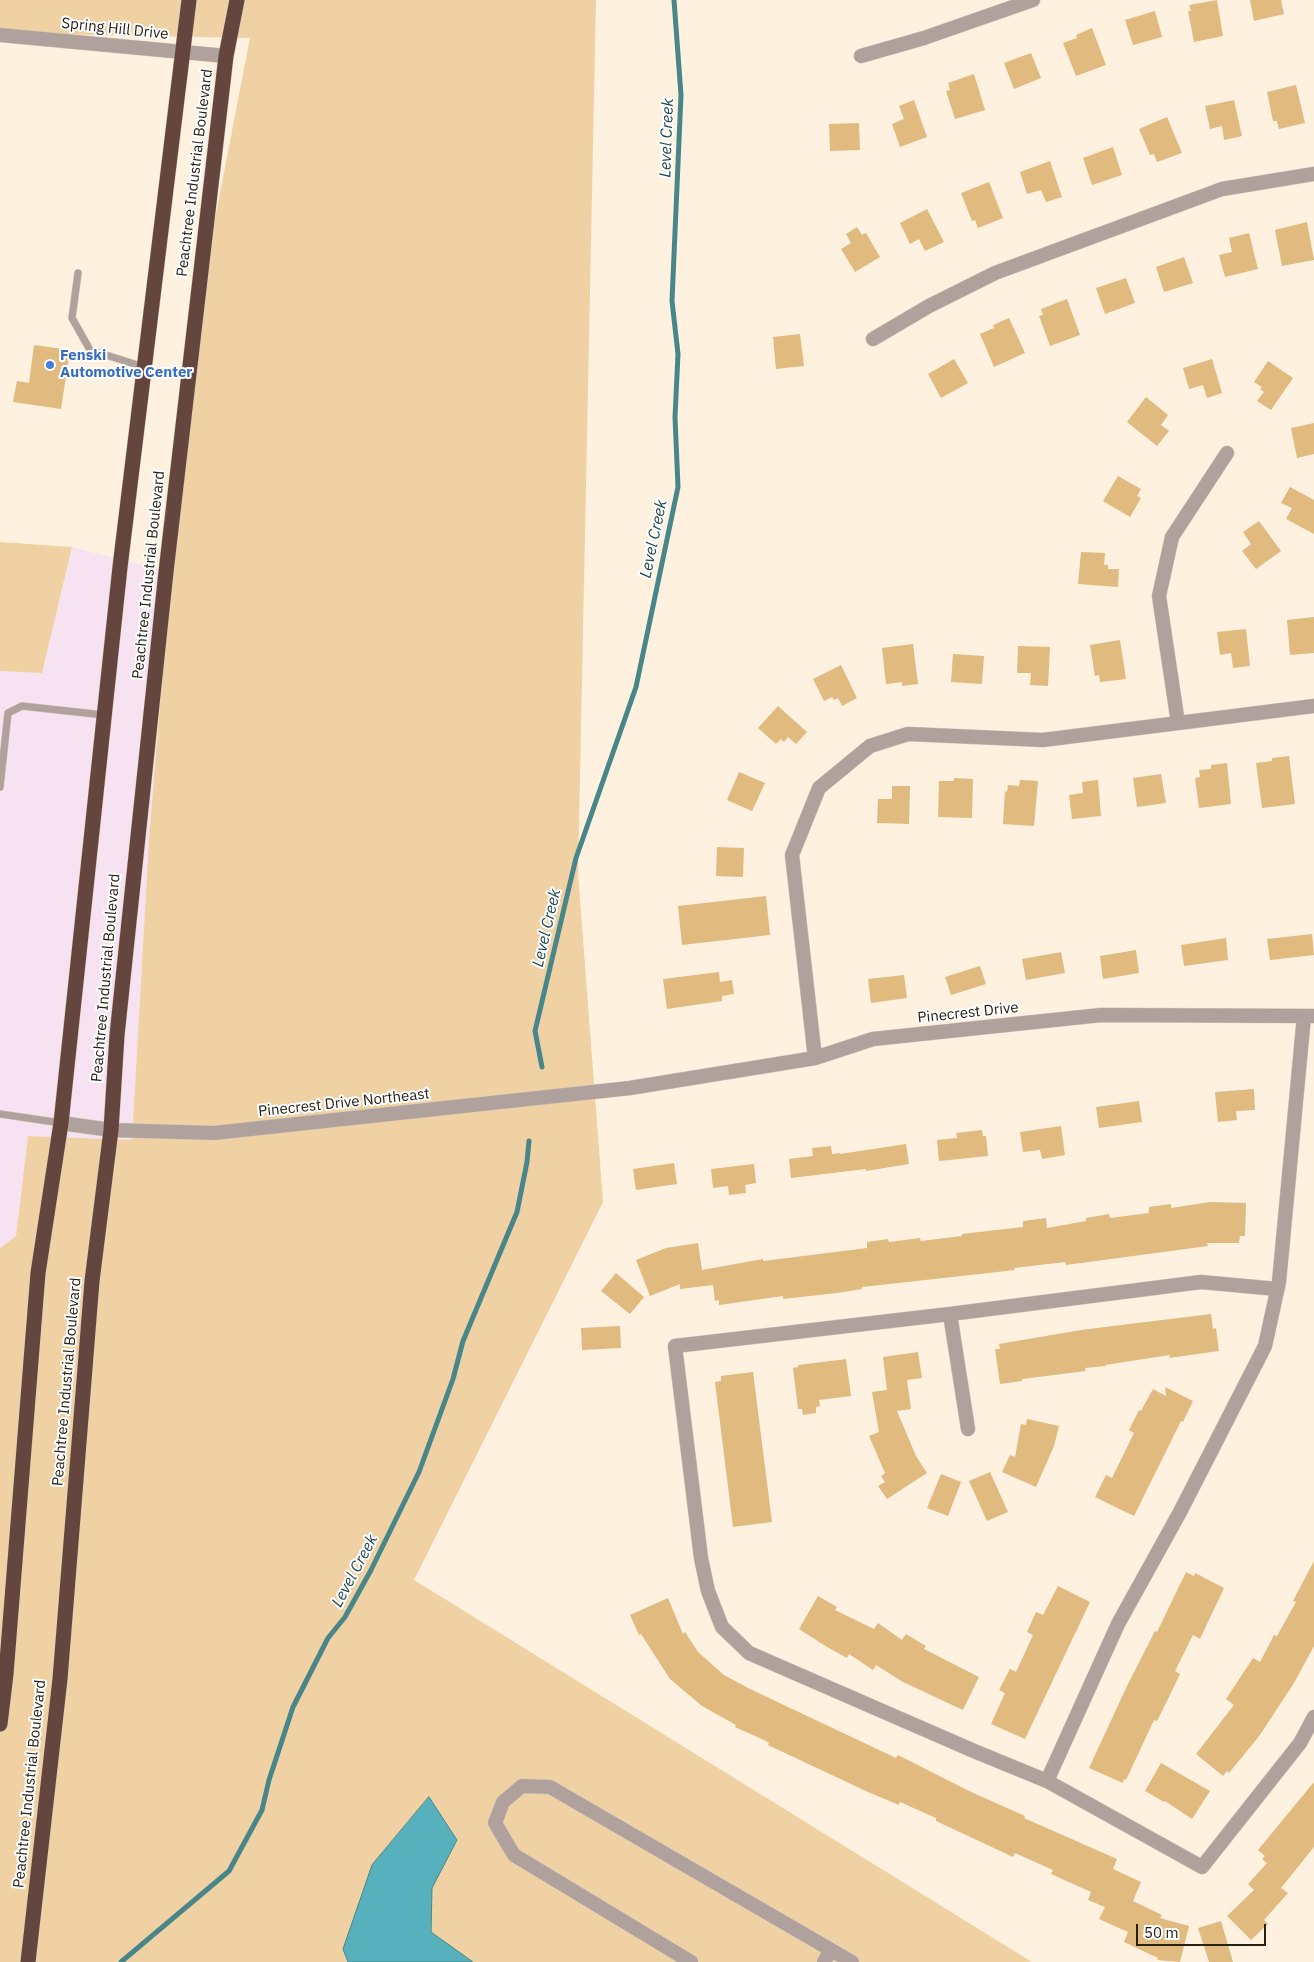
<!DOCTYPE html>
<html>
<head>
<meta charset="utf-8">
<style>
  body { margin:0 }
  #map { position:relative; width:1314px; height:1962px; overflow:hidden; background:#fef1df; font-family:"IBM Plex Sans",sans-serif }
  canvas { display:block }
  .scale { position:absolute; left:1136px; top:1924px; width:130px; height:22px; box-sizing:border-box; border:2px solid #272015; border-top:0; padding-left:6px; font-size:15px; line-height:18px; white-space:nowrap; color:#272015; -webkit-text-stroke:4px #fff; paint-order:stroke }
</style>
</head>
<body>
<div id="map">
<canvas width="1314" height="1962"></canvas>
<div class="scale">50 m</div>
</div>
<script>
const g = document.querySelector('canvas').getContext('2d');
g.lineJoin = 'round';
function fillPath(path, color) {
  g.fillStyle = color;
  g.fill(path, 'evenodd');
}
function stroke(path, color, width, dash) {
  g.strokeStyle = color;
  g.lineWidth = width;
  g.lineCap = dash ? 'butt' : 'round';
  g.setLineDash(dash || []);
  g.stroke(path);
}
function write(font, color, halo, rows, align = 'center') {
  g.font = font + ' "IBM Plex Sans",sans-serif';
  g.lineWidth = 4;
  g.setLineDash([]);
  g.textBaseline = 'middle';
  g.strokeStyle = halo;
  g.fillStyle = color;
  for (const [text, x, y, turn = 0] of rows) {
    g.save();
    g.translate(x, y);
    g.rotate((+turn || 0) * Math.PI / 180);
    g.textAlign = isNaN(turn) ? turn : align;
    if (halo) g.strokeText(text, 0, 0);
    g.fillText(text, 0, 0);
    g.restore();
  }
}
fillPath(new Path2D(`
  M 72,547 L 172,573 L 149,839 L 132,1141 L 28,1136 L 16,1236 L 0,1248 L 0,671 L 42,673 Z`), '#f6e2f1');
fillPath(new Path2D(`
  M 0,0 L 596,0 L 578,873 L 603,1202 L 414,1580 L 1032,1962 L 0,1962 L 0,1248 L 16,1236 L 28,1136 L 132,1140 L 149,839 L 189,353 L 250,38 L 0,33 Z
  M 0,542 L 72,547 L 42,673 L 0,671 Z`), '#f0d1a3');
const water = new Path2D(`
  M 429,1797 L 457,1840 L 432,1888 L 431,1932 L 473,1962 L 348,1962 L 343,1949 L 372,1865 Z`);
fillPath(water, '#57b1bc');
stroke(water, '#49868a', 1);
stroke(new Path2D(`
  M 542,1067 L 535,1031 L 576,858 L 636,687 L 678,487 L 675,417 L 678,354 L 672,301 L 681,95 L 674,0
  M 121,1962 L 229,1871 L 262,1810 L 269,1780 L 293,1707 L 328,1638 L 345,1617 L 371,1570 L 419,1472 L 453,1379 L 463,1341 L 517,1212 L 527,1162 L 529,1141`), '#49868a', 5);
fillPath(new Path2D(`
  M 1217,0 L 1223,36 L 1194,42 L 1188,11 L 1191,11 L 1189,5 Z
  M 1250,0 L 1281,0 L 1284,14 L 1254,21 Z
  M 1155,11 L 1162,37 L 1133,45 L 1125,20 Z
  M 1092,28 L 1106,65 L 1076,76 L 1063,43 L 1077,38 L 1076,35 Z
  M 1031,53 L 1041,78 L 1014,89 L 1004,63 Z
  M 974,74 L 985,110 L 955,119 L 946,91 L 950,90 L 948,83 Z
  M 1296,85 L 1305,123 L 1279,129 L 1277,121 L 1273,121 L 1267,92 Z
  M 914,100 L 927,137 L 900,147 L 892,124 L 904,119 L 899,106 Z
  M 1234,100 L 1242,136 L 1224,140 L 1222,126 L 1210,129 L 1205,106 Z
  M 1167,117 L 1182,153 L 1157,162 L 1154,154 L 1150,155 L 1139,129 Z
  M 859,123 L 860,150 L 830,151 L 829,124 Z
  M 1113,147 L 1122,175 L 1092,185 L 1083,158 Z
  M 1050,161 L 1062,197 L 1046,202 L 1041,190 L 1027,194 L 1020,172 Z
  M 989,182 L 1003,218 L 978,228 L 975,220 L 972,221 L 961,193 Z
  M 927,209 L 944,242 L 925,251 L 919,239 L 910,244 L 900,223 Z
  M 1307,222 L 1314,260 L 1282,266 L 1275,230 Z
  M 857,227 L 862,235 L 866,233 L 880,257 L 855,272 L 841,249 L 851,243 L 846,234 Z
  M 1249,233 L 1258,269 L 1225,277 L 1219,255 L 1232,252 L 1229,238 Z
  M 1184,257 L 1193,283 L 1164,292 L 1156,267 Z
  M 1126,278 L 1135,303 L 1105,314 L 1096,288 Z
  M 1067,299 L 1080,335 L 1050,346 L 1039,316 L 1043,315 L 1041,309 Z
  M 1009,318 L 1025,353 L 994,367 L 980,334 L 994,328 L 993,325 Z
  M 800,334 L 804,366 L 776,369 L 773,337 Z
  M 34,345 L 70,350 L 61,409 L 13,402 L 17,381 L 29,383 Z
  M 954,359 L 968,383 L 941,398 L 928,374 Z
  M 1212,359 L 1222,393 L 1207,398 L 1203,385 L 1189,389 L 1183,368 Z
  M 1268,361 L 1293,378 L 1271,410 L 1257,401 L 1264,392 L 1260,389 L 1262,387 L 1254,382 Z
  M 1146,397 L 1168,415 L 1161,425 L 1169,431 L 1157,446 L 1127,422 Z
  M 1314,423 L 1314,454 L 1297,458 L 1291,428 Z
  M 1118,476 L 1141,489 L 1137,496 L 1141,498 L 1130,517 L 1103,501 Z
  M 1290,487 L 1314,500 L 1314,534 L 1286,519 L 1292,508 L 1281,503 Z
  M 1259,521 L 1281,551 L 1256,569 L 1242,551 L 1251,544 L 1243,532 Z
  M 1081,552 L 1105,553 L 1104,565 L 1108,565 L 1108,569 L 1119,569 L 1118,587 L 1078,584 Z
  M 1314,617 L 1314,653 L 1290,655 L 1287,620 Z
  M 1246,629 L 1250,666 L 1233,668 L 1231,653 L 1220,655 L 1217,632 Z
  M 1120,640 L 1126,679 L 1100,682 L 1099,675 L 1095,676 L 1090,645 Z
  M 913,644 L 918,684 L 902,686 L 902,682 L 886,684 L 882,648 Z
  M 1018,646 L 1050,647 L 1048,686 L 1030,685 L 1031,673 L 1017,673 Z
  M 953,654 L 984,656 L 982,684 L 951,682 Z
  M 841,665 L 857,698 L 842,706 L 838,698 L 834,700 L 832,697 L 824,701 L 813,679 Z
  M 778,706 L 807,732 L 796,744 L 788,737 L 784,742 L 781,739 L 776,744 L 758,728 Z
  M 1289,756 L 1295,804 L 1262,808 L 1256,763 L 1272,761 L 1272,758 Z
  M 1227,763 L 1231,804 L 1199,808 L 1195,778 L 1200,777 L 1199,770 L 1211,769 L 1211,765 Z
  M 739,772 L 765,783 L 752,811 L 727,800 Z
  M 1161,774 L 1166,803 L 1137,807 L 1133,778 Z
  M 954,778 L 973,779 L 972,818 L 938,817 L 939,781 L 954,781 Z
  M 1020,780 L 1038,781 L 1034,826 L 1003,824 L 1005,791 L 1007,792 L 1008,785 L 1019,786 Z
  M 1098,780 L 1101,816 L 1072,819 L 1069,795 L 1083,793 L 1082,782 Z
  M 892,786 L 910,786 L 909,824 L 877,823 L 878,799 L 892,799 Z
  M 717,847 L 744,848 L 743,877 L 716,876 Z
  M 766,896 L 770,935 L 682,945 L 678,906 Z
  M 1312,934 L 1314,955 L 1270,960 L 1267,939 Z
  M 1226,938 L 1228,960 L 1184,966 L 1181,945 Z
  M 1136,950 L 1139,973 L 1103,979 L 1100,956 Z
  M 1061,952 L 1065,973 L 1026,980 L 1022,959 Z
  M 980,966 L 986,984 L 951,995 L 945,977 Z
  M 719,972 L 720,982 L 732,980 L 734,994 L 722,996 L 722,1001 L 667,1009 L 663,979 Z
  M 904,975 L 907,998 L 871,1003 L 868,979 Z
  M 1254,1089 L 1255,1110 L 1236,1111 L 1237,1120 L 1218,1122 L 1215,1092 Z
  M 1139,1101 L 1142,1122 L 1099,1128 L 1096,1107 Z
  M 1061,1126 L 1065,1155 L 1042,1159 L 1040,1150 L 1023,1152 L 1020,1132 Z
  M 982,1130 L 983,1136 L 986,1136 L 988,1156 L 939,1161 L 937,1140 L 957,1138 L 956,1133 Z
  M 906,1144 L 909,1164 L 866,1171 L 866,1169 L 791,1178 L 789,1159 L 813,1156 L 812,1148 L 831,1146 L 832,1154 L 840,1153 L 840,1154 Z
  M 674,1163 L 677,1184 L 636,1190 L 633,1169 Z
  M 754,1164 L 756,1183 L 745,1185 L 746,1193 L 729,1195 L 728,1186 L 713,1188 L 711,1169 Z
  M 1210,1202 L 1246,1203 L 1245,1236 L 1240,1236 L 1239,1243 L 1207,1243 L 1208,1246 L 1066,1265 L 1065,1262 L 1014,1268 L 1015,1270 L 862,1287 L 862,1289 L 837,1293 L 783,1299 L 783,1296 L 719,1305 L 719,1300 L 715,1301 L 713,1285 L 680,1289 L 680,1284 L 650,1296 L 636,1260 L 666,1248 L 698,1243 L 702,1270 L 763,1259 L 763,1261 L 867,1248 L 867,1242 L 888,1239 L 889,1242 L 920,1238 L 921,1241 L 962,1236 L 962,1234 L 1023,1227 L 1023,1221 L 1046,1218 L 1047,1228 L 1086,1221 L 1086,1218 L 1109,1214 L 1110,1218 L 1149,1213 L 1149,1207 L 1171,1204 L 1171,1208 Z
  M 616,1273 L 644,1297 L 630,1314 L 601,1291 Z
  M 1211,1314 L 1213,1329 L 1216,1328 L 1219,1351 L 1169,1358 L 1170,1355 L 1105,1365 L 1106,1366 L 1085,1368 L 1086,1371 L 1022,1379 L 1022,1381 L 1000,1384 L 995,1349 L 1000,1349 L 999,1344 L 1081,1330 Z
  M 620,1326 L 621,1348 L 582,1350 L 581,1328 Z
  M 918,1352 L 922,1378 L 907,1380 L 911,1409 L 897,1411 L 916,1456 L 927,1473 L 887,1499 L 878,1486 L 885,1482 L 881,1476 L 885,1473 L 869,1436 L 879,1432 L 872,1392 L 887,1390 L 883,1357 Z
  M 846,1359 L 851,1396 L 819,1400 L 820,1406 L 816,1407 L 816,1413 L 803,1415 L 802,1409 L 798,1409 L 793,1368 L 798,1367 L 798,1365 Z
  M 753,1372 L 772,1522 L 733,1527 L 715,1382 L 721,1381 L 721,1376 Z
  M 1165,1387 L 1193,1401 L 1183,1422 L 1181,1421 L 1134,1516 L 1095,1497 L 1106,1475 L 1112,1478 L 1134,1433 L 1129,1430 L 1139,1410 L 1141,1411 L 1153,1389 L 1166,1396 Z
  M 1027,1419 L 1059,1426 L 1054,1446 L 1036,1487 L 1002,1472 L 1010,1455 L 1015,1457 L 1021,1424 L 1026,1425 Z
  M 990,1472 L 1008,1512 L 987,1521 L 969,1481 Z
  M 941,1474 L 961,1482 L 948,1516 L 927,1508 Z
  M 1314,1561 L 1314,1646 L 1294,1683 L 1260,1735 L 1229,1773 L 1227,1771 L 1223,1776 L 1196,1754 L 1234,1705 L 1226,1699 L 1253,1658 L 1260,1662 L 1274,1635 L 1277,1636 L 1296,1602 L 1293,1601 Z
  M 1186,1572 L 1194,1576 L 1195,1573 L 1224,1588 L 1200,1639 L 1193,1635 L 1175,1671 L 1180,1674 L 1167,1701 L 1157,1721 L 1154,1720 L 1126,1780 L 1124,1779 L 1123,1783 L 1089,1768 L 1127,1686 L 1155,1631 L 1157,1632 Z
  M 1058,1586 L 1090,1602 L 1025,1739 L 991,1724 L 1005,1693 L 999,1690 L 1010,1669 L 1016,1672 L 1033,1635 L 1027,1632 L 1036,1612 L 1043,1615 Z
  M 818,1596 L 837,1607 L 835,1610 L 874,1629 L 878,1623 L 902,1640 L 906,1634 L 926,1646 L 924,1649 L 979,1677 L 963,1710 L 903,1682 L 876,1665 L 873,1670 L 849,1654 L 847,1658 L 827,1647 L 799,1629 Z
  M 668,1598 L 683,1634 L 685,1632 L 698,1652 L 724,1675 L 750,1689 L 896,1758 L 898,1755 L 969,1791 L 1025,1816 L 1024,1818 L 1117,1859 L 1113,1869 L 1141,1882 L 1133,1901 L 1162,1915 L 1160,1918 L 1189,1926 L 1180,1962 L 1157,1960 L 1158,1958 L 1124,1942 L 1128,1932 L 1099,1919 L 1105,1907 L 1088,1900 L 1091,1892 L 1051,1874 L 1053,1870 L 1015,1853 L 1013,1857 L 936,1821 L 936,1818 L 900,1802 L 899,1805 L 868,1792 L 768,1745 L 769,1743 L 764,1740 L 735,1727 L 736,1725 L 702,1706 L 670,1679 L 641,1634 L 639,1635 L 630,1615 Z
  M 1161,1763 L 1210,1791 L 1192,1819 L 1165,1801 L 1164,1802 L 1145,1791 Z
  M 1314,1782 L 1314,1847 L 1281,1888 L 1288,1893 L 1264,1920 L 1268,1924 L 1251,1940 L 1227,1916 L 1254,1890 L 1248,1884 L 1267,1863 L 1262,1859 L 1265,1856 L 1258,1850 Z
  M 1221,1921 L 1233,1962 L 1209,1962 L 1198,1928 Z`), '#e1ba80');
const lane = new Path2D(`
  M 78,273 L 72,318 L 90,350 L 144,367
  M 0,787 L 8,713 L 22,706 L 104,715
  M 0,1114 L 61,1123`);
const street = new Path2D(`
  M 0,35 L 226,56
  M 861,56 L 924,38 L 1033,0
  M 873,339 L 929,306 L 995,273 L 1222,189 L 1314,174
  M 1178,723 L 1159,596 L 1172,537 L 1227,453
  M 815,1058 L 792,855 L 819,788 L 870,746 L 908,734 L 1043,740 L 1314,706
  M 61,1123 L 111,1130 L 214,1133 L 630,1088 L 815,1058 L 873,1039 L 1101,1015 L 1314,1016
  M 1277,1289 L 1201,1282 L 950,1314 L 675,1346 L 701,1558 L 708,1591 L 722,1627 L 749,1653 L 974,1751 L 1047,1781 L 1202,1867 L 1300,1743 L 1314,1717
  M 950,1314 L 968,1429
  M 1047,1781 L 1118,1624 L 1180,1512 L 1265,1346 L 1279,1282 L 1304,1016
  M 691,1962 L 514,1855 L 495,1823 L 503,1802 L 522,1786 L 550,1787 L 852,1962
  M 824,1962 L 831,1950`);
const highway = new Path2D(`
  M 0,1724 L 6,1674 L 38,1273 L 61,1123 L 120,567 L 189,0
  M 28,1962 L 60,1679 L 92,1281 L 111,1130 L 117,1035 L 166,572 L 226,56 L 237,0`);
stroke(lane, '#d7cbbb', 8);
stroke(street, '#d7cbbb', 15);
stroke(highway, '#d7cbbb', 16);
stroke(lane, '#b1a19d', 7);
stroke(street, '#b1a19d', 14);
stroke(highway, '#65463e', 15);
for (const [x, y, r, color] of [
  [50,365,5,"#3f7fe0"]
]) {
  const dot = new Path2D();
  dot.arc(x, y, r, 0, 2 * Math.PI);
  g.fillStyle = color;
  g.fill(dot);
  stroke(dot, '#fff', 2);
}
write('15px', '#272015', '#fff', [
  ["Spring Hill Drive",115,29,6],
  ["Peachtree Industrial Boulevard",195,173,-83],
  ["Peachtree Industrial Boulevard",149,575,-84],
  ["Peachtree Industrial Boulevard",106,978,-85],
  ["Pinecrest Drive",968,1013,-6],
  ["Pinecrest Drive Northeast",344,1103,-6],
  ["Peachtree Industrial Boulevard",67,1382,-85],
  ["Peachtree Industrial Boulevard",30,1784,-84]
]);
write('bold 15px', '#366cbe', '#fff', [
  ["Fenski",60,356],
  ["Automotive Center",60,373]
], 'left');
write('italic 16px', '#20494e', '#fff', [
  ["Level Creek",667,138,-88],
  ["Level Creek",654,539,-78],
  ["Level Creek",547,928,-77],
  ["Level Creek",355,1571,-62]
]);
</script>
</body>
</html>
